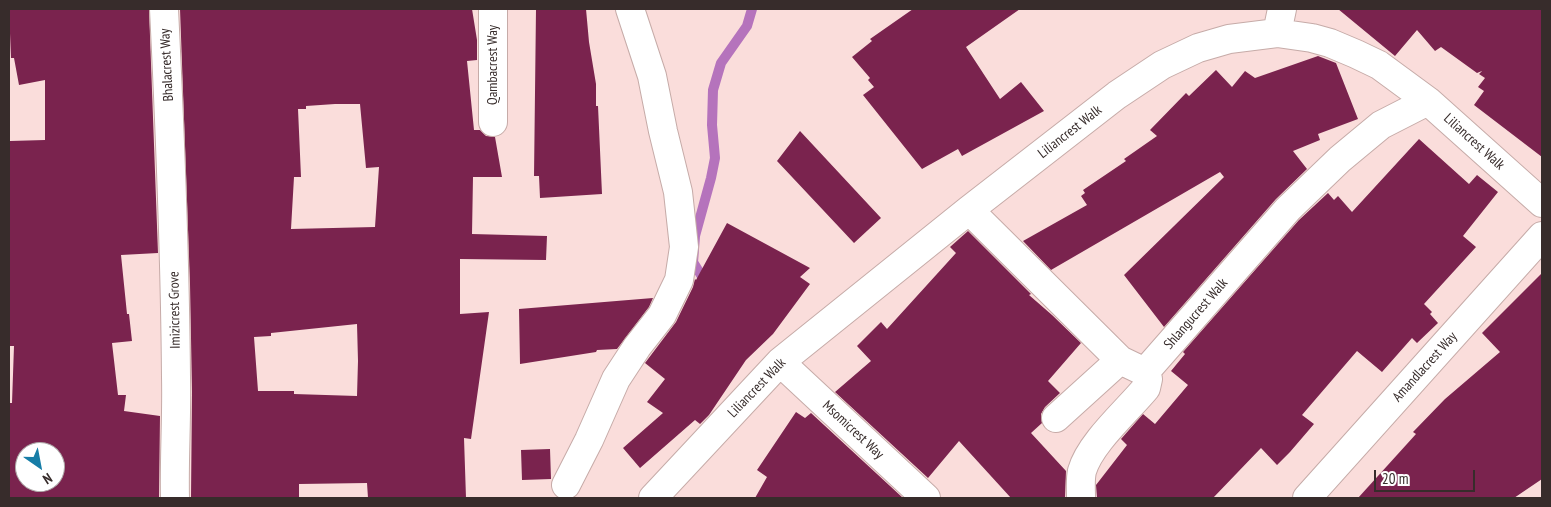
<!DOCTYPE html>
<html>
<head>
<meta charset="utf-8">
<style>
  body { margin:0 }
  #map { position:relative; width:1551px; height:507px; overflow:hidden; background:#fadddb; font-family:"PT Sans Narrow",sans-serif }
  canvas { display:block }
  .frame { position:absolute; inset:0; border:10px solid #372c2b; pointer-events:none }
  .north { position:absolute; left:15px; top:442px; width:50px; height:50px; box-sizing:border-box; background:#fff; border:1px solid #afabaa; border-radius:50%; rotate:147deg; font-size:14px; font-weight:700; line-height:20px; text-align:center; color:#372c2b }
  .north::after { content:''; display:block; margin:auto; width:18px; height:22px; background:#167da7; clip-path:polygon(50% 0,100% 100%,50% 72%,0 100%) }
  .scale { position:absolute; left:1374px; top:470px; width:101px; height:22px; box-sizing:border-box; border:2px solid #372c2b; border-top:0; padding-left:6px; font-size:15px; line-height:18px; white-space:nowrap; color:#372c2b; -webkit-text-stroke:4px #fff; paint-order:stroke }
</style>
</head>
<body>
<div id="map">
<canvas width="1551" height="507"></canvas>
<div class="frame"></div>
<div class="north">N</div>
<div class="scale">20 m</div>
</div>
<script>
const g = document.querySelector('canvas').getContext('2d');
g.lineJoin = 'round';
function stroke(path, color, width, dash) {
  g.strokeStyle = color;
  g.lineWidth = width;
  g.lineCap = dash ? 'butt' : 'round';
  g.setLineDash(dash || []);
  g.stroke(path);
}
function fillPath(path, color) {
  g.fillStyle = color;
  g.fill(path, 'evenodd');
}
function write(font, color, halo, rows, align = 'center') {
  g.font = font + ' "PT Sans Narrow",sans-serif';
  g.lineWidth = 5;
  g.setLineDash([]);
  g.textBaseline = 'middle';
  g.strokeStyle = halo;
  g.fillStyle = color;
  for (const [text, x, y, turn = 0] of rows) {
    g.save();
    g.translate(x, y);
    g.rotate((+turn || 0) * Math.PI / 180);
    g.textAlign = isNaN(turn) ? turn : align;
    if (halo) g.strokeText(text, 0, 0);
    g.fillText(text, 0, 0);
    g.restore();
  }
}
stroke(new Path2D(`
  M 712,277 L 701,275 L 693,262 L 695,236 L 711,178 L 715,158 L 712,125 L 713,90 L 721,63 L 747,26 L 752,9`), '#b573bc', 10);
fillPath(new Path2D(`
  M 9,9 L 149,9 L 158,253 L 121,255 L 127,314 L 129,314 L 132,341 L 112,343 L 118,395 L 126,395 L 124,411 L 160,416 L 159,498 L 9,498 L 9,403 L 12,403 L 14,346 L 10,346 L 9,332 L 9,195 L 10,195 L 10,141 L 45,140 L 45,80 L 19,85 L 14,58 L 11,58 ZM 25,452 L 55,452 L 55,482 L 25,482 Z
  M 180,9 L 472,9 L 477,40 L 477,60 L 467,61 L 474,130 L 480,130 L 486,136 L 495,137 L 502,177 L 473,177 L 472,234 L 547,236 L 546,260 L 460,259 L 460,314 L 489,312 L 471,439 L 464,438 L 466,498 L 368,498 L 367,483 L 299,484 L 299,498 L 191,498 L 192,392 L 190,284 ZM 335,104 L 360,104 L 366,168 L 379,167 L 375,227 L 291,229 L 294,177 L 301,177 L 298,109 L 306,109 L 306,106 ZM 357,324 L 358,361 L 357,396 L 294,394 L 294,391 L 258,391 L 254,337 L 271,336 L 271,333 Z
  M 536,9 L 586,9 L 589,42 L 596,84 L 596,106 L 598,106 L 602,194 L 540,198 L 539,176 L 534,176 Z
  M 913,9 L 1020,9 L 966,47 L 1000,99 L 1021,82 L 1044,111 L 962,156 L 958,149 L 922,169 L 863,95 L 874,87 L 868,80 L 870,78 L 852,57 L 872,41 L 870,39 Z
  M 1338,9 L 1542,9 L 1542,157 L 1474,105 L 1484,91 L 1478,87 L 1485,78 L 1479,74 L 1482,71 L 1477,73 L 1441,47 L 1435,51 L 1417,30 L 1395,56 Z
  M 1318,56 L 1336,63 L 1358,119 L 1318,134 L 1320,140 L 1293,151 L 1307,169 L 1276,199 L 1164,327 L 1124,275 L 1224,177 L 1220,172 L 1051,270 L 1023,241 L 1087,205 L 1081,196 L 1085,193 L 1083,190 L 1126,161 L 1124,159 L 1157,136 L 1150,130 L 1186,93 L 1189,96 L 1216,70 L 1232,87 L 1245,71 L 1255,78 Z
  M 800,131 L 881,218 L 854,243 L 777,161 Z
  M 1419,139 L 1469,184 L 1477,175 L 1498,192 L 1463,236 L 1476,247 L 1424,304 L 1432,312 L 1430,314 L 1438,323 L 1417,343 L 1412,338 L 1382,372 L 1357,351 L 1302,415 L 1314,424 L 1290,452 L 1277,465 L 1261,448 L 1213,498 L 1097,498 L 1096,485 L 1127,445 L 1121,439 L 1143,414 L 1155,424 L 1188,385 L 1171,371 L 1185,354 L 1183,352 L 1299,220 L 1328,193 L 1334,200 L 1338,196 L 1352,212 Z
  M 727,223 L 810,268 L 800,277 L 810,284 L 773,334 L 746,360 L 709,415 L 700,424 L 695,420 L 640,468 L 623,448 L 663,413 L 647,402 L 665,379 L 645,363 L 676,322 L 693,287 L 695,279 L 696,280 Z
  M 968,231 L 1031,294 L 1029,295 L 1052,315 L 1081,343 L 1048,381 L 1060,393 L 1045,407 L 1041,414 L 1042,423 L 1031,433 L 1066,471 L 1065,498 L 1011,498 L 959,441 L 928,478 L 835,392 L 871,361 L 857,346 L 881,322 L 887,329 L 956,253 L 950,247 Z
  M 1542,273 L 1542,479 L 1514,498 L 1358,498 L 1416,434 L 1413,432 L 1445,399 L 1500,352 L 1482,333 Z
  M 653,298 L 649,307 L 617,349 L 597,350 L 596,352 L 520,364 L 519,309 Z
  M 796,412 L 805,418 L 811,413 L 903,498 L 755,498 L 767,477 L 757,470 Z
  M 550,449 L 551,479 L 522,480 L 521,450 Z`), '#7a234e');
const street = new Path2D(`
  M 164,9 C 170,131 175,254 176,377 C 177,417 174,458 175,498
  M 493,9 L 493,122
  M 1277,33 L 1282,9
  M 969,210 L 1120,360 L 1145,372 L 1288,209 L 1340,159 L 1381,125 L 1428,101
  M 780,362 L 926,498
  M 1056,418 L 1120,360
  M 566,485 L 589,440 L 616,379 L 637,347 L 662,315 L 679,280 L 684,247 L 678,192 L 663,131 L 652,76 L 630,9
  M 653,498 L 780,362 L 969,210 L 1117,95 L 1162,65 L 1198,48 L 1229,39 L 1277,33 L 1312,38 L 1330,43 L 1356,54 L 1379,65 L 1428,101 L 1542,203
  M 1081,498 C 1081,489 1080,480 1082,471 C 1090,443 1127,411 1146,388 L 1148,379 L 1145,372
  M 1307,498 L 1542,236`);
stroke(street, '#c6aba8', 30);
stroke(street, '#fff', 28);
write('14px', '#372c2b', '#fff', [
  ["Bhalacrest Way",167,65,-93],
  ["Qambacrest Way",493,65,-90],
  ["Liliancrest Walk",1070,132,-38],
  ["Liliancrest Walk",1474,142,42],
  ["Imizicrest Grove",175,310,-91],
  ["Shlangucrest Walk",1196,314,-49],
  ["Amandlacrest Way",1425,367,-48],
  ["Liliancrest Walk",757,388,-46],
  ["Msomicrest Way",853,430,43]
]);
</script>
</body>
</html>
